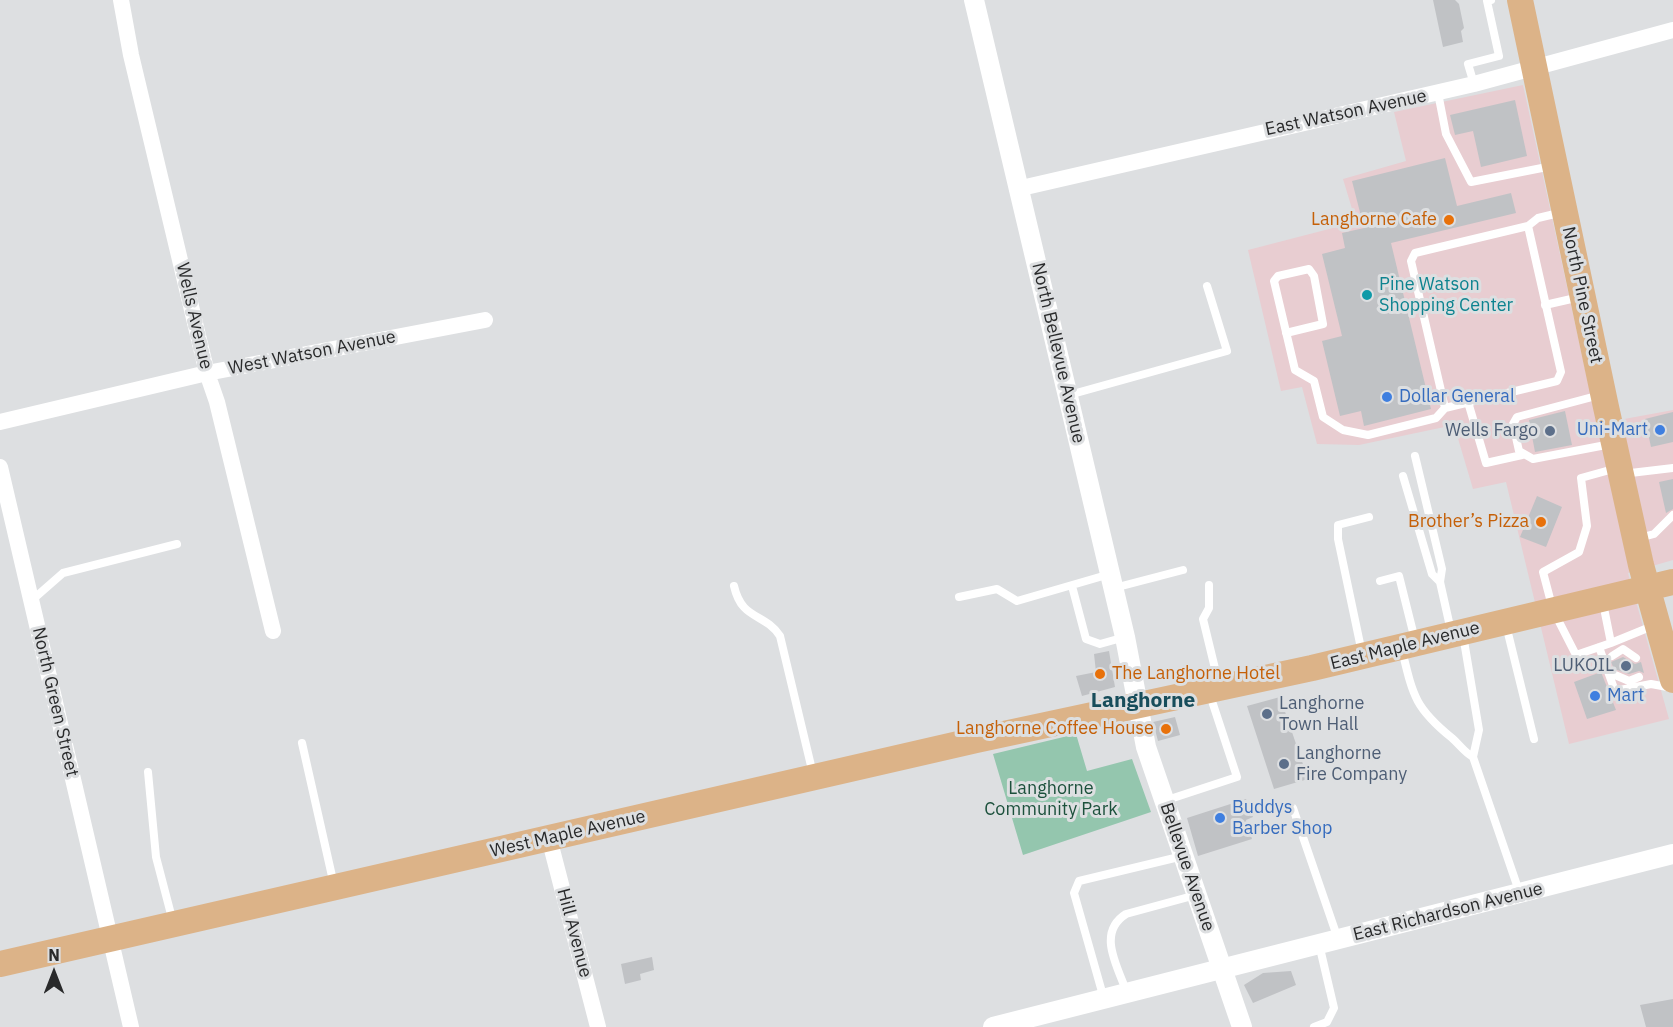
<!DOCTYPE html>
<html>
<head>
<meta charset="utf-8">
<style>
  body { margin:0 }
  #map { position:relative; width:1673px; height:1027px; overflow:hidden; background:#dddfe1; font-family:"IBM Plex Sans",sans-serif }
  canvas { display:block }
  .north { position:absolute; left:24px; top:943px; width:60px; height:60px; -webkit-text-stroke:4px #dddfe1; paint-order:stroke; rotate:0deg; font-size:16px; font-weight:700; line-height:24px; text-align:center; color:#292a2b }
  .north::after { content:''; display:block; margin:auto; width:21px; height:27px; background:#292a2b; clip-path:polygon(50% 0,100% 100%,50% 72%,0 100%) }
</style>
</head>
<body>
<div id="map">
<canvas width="1673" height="1027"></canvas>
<div class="north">N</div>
</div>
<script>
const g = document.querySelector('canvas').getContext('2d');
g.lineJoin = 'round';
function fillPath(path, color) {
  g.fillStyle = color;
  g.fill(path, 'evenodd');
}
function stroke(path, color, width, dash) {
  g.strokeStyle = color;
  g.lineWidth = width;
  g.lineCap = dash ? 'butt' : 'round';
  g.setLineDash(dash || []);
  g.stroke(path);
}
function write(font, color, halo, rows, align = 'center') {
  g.font = font + ' "IBM Plex Sans",sans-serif';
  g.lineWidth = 6;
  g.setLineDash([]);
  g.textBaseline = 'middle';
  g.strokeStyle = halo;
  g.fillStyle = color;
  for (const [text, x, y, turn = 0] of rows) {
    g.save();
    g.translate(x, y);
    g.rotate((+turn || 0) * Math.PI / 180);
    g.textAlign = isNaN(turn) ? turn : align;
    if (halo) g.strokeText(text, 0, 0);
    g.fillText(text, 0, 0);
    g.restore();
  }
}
fillPath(new Path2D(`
  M 1523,85 L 1597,424 L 1673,410 L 1673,560 L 1628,573 L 1669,719 L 1569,744 L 1506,482 L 1473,489 L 1454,425 L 1359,445 L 1317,444 L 1302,387 L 1281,391 L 1248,250 L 1356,222 L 1343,179 L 1406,161 L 1394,112 Z`), '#e8cdd1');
fillPath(new Path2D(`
  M 1076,734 L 1087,771 L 1132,759 L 1151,812 L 1023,855 L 993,754 Z`), '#94c6ae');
fillPath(new Path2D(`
  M 1433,0 L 1455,0 L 1459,4 L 1464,28 L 1461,31 L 1463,42 L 1443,47 Z
  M 1515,100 L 1527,156 L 1481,167 L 1473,131 L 1455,135 L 1450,115 Z
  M 1445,158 L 1457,206 L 1511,193 L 1516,213 L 1391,243 L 1431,409 L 1364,426 L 1361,411 L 1340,416 L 1322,341 L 1342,336 L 1322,254 L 1345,248 L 1342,233 L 1364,228 L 1352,181 Z
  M 1565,411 L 1572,445 L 1535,452 L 1529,420 Z
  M 1673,412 L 1673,442 L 1651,447 L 1645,419 Z
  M 1673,479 L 1673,509 L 1666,513 L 1659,482 Z
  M 1537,496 L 1562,507 L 1546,547 L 1520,537 Z
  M 1109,651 L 1115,687 L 1082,696 L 1076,676 L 1096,672 L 1094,654 Z
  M 1623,657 L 1635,664 L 1641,662 L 1644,673 L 1639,671 L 1629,674 L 1614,669 L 1611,662 Z
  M 1601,672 L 1616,710 L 1587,719 L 1574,682 Z
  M 1280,697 L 1308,779 L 1274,789 L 1247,706 Z
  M 1175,717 L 1180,735 L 1158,741 L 1153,722 Z
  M 1246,799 L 1253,817 L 1246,820 L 1252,839 L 1198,856 L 1187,818 Z
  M 652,957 L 654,970 L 640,974 L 641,980 L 625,984 L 621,964 Z
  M 1291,971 L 1296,985 L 1253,1003 L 1244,985 L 1263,973 Z
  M 1673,999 L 1673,1027 L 1646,1027 L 1640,1005 Z`), '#c0c2c5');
stroke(new Path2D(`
  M 1474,84 L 1468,64 L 1499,56 L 1487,1 L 1491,0
  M 1438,93 L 1446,134 L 1471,182 L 1552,166
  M 1528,226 L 1561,372 L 1557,381 L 1445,408 L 1411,261 L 1415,253 L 1528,226 L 1538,218 L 1563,212
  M 1545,305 L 1580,297
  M 1286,333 L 1323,324 L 1314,276 L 1309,269 L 1278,276 L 1274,281 L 1295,370 L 1314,381 L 1323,417 L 1343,430 L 1368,435 L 1436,418 L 1445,408
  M 1069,395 L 1227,351 L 1207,286
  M 1600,395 L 1517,417 L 1513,424 L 1519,451 L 1533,459 L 1611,444
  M 1468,402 L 1486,463 L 1522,455
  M 1415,456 L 1442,569 L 1440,582 L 1451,631
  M 1622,474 L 1673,468
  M 1403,476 L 1432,574 L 1440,582
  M 1639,538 L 1654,534 L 1673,515
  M 1380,581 L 1399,576 L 1415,640
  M 1209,585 L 1209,608 L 1203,619 L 1219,685
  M 734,586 C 742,621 764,612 780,636 L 813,774
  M 1072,586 L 1086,639 L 1100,644 L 1125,637
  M 1114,588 L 1183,570
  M 959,597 L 997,589 L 1017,601 L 1110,574
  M 31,601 L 63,573 L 177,544
  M 1603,603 L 1611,643 L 1576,655 L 1553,610 L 1543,572 L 1579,552 L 1587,526 L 1581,478 L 1617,468
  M 1506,625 L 1534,739
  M 1463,635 L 1479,730 L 1473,757
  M 1611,643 L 1655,625
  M 1599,647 L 1615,691 L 1651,684 L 1673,688
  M 1402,650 C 1413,696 1415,708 1452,738 C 1460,745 1464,752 1473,757 L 1520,894
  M 1362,653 L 1338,539 L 1338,525 L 1369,517
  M 1612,656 L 1623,649 L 1636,658
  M 1615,675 L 1629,681 L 1639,677
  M 302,743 L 334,885
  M 148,772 L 156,857 L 173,922
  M 1164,801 L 1237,777 L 1209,692
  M 1293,808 L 1338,939
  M 1127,993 C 1118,967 1096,933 1126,914 L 1196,895
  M 1104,999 L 1074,893 L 1079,881 L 1183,856
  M 1314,1027 L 1327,1022 L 1334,1008 L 1319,944`), '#fff', 8);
stroke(new Path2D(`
  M 121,0 L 131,55 L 207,373 L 217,402 L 273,631
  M 1017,189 L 1474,84 L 1673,30
  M 0,422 L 207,373 L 485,320
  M 0,467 L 131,1027
  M 549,838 L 598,1027`), '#fff', 16);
stroke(new Path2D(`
  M 974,0 L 1125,637 L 1146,747 L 1242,1027
  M 993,1027 L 1673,854`), '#fff', 20);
stroke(new Path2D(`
  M 1520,0 L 1606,407 L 1641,565 L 1673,680
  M 0,964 L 976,740 L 1312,668 L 1673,582`), '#dcb388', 26);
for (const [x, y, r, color] of [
  [1449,220,6,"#e8710a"],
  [1367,295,6,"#0f9aa8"],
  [1387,397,6,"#3f7fe0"],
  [1660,430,6,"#3f7fe0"],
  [1550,431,6,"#5c6f8a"],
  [1541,522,6,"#e8710a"],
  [1626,666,6,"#5c6f8a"],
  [1100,674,6,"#e8710a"],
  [1595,696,6,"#3f7fe0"],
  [1267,714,6,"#5c6f8a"],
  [1166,729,6,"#e8710a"],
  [1284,764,6,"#5c6f8a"],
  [1220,818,6,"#3f7fe0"]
]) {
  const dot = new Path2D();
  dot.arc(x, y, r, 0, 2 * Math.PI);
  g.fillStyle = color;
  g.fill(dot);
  stroke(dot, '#dddfe1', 2);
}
write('18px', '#292a2b', '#dddfe1', [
  ["East Watson Avenue",1346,113,-12],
  ["North Pine Street",1582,295,78],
  ["Wells Avenue",194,316,77],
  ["West Watson Avenue",312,353,-11],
  ["North Bellevue Avenue",1058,353,77],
  ["East Maple Avenue",1405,646,-14],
  ["North Green Street",55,702,77],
  ["West Maple Avenue",568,834,-13],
  ["Bellevue Avenue",1187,867,71],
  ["East Richardson Avenue",1448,912,-14],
  ["Hill Avenue",574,933,75]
]);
write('18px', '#c56008', '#dddfe1', [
  ["Langhorne Cafe",1437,220],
  ["Brother’s Pizza",1529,522],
  ["The Langhorne Hotel",1112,674,"left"],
  ["Langhorne Coffee House",1154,729]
], 'right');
write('18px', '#0d838f', '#dddfe1', [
  ["Pine Watson",1379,285],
  ["Shopping Center",1379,306]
], 'left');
write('18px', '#366cbe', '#dddfe1', [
  ["Dollar General",1399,397],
  ["Uni-Mart",1648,430,"right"],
  ["Mart",1607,696],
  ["Buddys",1232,808],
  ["Barber Shop",1232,829]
], 'left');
write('18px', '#4e5e75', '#dddfe1', [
  ["Wells Fargo",1538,431],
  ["LUKOIL",1614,666],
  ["Langhorne",1279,704,"left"],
  ["Town Hall",1279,725,"left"],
  ["Langhorne",1296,754,"left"],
  ["Fire Company",1296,775,"left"]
], 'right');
write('18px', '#1c513c', '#dddfe1', [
  ["Langhorne",1051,789],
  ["Community Park",1051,810]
]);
write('bold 21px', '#174d5b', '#dddfe1', [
  ["Langhorne",1143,701]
]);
</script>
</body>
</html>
